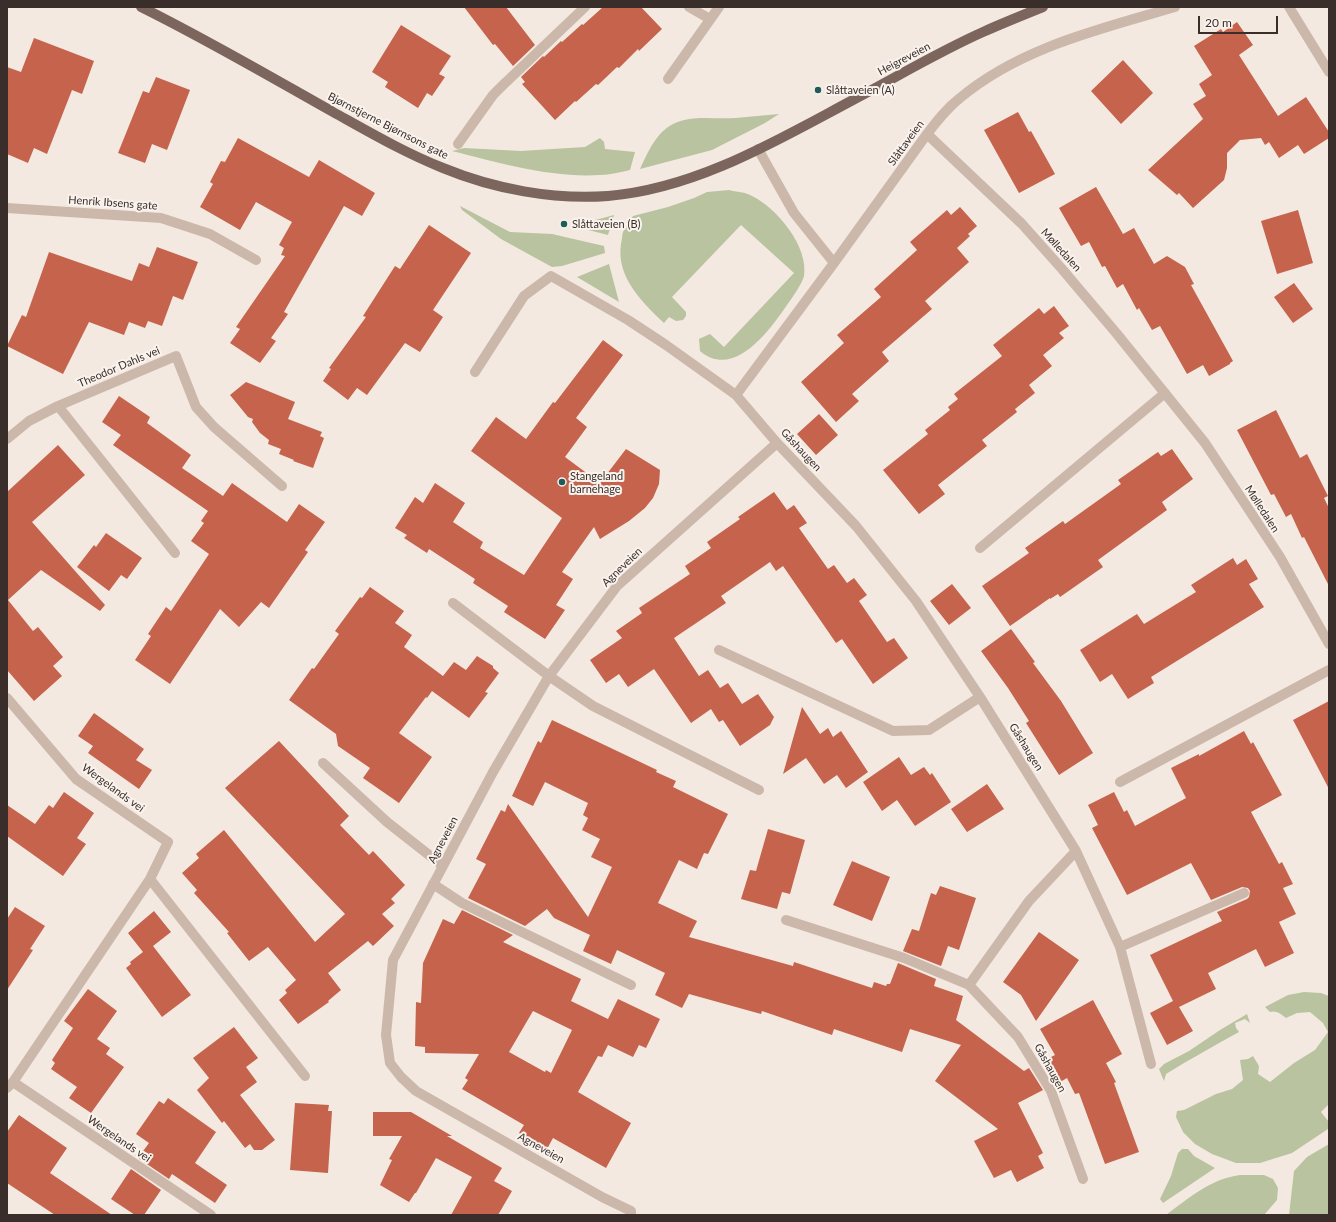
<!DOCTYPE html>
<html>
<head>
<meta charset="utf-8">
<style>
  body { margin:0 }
  #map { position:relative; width:1336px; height:1222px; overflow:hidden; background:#f3e9e0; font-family:Lato,sans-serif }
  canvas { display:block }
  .frame { position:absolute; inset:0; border:8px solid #3a2e2a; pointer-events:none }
  .scale { position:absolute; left:1198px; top:16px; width:80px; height:18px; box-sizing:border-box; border:2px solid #3a2e2a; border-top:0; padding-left:5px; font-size:12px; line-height:14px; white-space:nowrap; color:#3a2e2a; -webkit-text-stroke:3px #faf3ed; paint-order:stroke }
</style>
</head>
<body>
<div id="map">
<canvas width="1336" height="1222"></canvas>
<div class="frame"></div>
<div class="scale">20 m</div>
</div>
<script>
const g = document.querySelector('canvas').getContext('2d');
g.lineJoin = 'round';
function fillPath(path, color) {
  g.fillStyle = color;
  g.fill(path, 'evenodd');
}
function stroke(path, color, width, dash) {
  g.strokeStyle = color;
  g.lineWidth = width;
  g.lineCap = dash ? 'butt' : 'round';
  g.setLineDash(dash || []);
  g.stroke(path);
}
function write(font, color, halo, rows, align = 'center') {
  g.font = font + ' Lato,sans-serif';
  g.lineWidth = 4;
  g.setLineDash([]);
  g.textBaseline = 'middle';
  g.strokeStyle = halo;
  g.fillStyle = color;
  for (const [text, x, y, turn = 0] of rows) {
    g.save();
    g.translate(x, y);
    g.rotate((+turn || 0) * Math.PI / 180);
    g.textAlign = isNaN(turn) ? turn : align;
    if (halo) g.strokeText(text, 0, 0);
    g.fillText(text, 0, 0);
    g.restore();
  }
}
fillPath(new Path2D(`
  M 779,114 L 765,123 L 712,150 L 640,169 C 646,156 652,142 662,132 C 682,112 711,120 736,118 C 750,117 764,115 779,114 Z
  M 600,138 L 604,142 L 605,149 L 635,152 L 630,170 C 620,172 610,175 600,175 C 550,178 500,163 452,151 L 464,148 L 521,151 L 585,147 Z
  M 729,190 C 736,192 746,192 752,196 C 777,208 809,247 804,276 C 802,284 792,298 787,305 C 770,330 734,380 700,351 L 699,339 L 710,334 L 724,347 L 794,273 L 741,225 L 672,297 L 686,312 L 686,316 L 683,320 L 676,321 L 669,317 L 664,323 C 642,302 616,277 621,244 C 622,240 622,235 623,232 C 626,226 630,221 633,216 L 668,207 L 694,198 L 707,192 Z
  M 460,206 L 510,232 L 552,234 L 604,246 L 605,253 L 562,266 L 552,267 L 501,239 L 462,210 Z
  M 614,215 L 608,235 L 573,226 Z
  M 609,264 L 619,302 L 577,277 Z
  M 1304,992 L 1321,993 L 1329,996 L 1329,1104 L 1321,1112 L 1329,1122 L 1328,1129 L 1292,1153 L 1260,1163 L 1236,1163 L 1212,1154 L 1195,1144 L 1183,1132 L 1176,1117 L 1177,1111 L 1184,1110 L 1216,1094 L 1232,1089 L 1243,1080 L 1240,1060 L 1248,1059 L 1253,1056 L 1259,1066 L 1258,1074 L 1270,1082 L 1294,1063 L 1315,1050 L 1328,1032 L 1323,1023 L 1310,1012 L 1297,1013 L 1286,1018 C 1281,1014 1276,1010 1270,1012 L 1265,1007 L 1288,995 Z
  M 1247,1014 L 1250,1023 L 1245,1019 L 1235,1023 L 1236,1028 L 1239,1032 C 1214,1046 1190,1059 1166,1074 L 1164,1081 L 1159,1069 L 1164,1064 L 1189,1051 L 1220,1030 Z
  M 1329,1144 L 1329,1215 L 1289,1215 L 1294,1171 L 1307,1157 Z
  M 1182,1149 L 1188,1149 L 1194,1156 L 1215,1168 L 1163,1203 L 1160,1199 L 1171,1176 L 1178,1153 Z
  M 1240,1175 L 1264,1175 L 1273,1179 L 1278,1188 L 1277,1200 L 1264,1215 L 1166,1215 C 1189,1198 1210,1179 1240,1175 Z`), '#b9c3a0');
fillPath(new Path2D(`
  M 464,7 L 506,7 L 535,45 L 513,66 L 495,44 L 493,45 Z
  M 603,7 L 641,7 L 662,29 L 639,51 L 638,49 L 619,68 L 617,67 L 598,85 L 596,84 L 576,102 L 575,101 L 555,120 L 522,84 L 525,82 L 521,77 L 543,56 L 544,57 L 561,41 L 562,42 L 582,24 L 583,25 Z
  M 1237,22 L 1253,45 L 1239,55 L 1278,116 L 1306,97 L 1329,132 L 1329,138 L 1304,154 L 1298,145 L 1279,158 L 1269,142 L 1265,145 L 1261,138 L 1240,140 L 1227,153 L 1227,168 L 1224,180 L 1193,208 L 1179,193 L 1177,195 L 1148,170 L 1203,119 L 1193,104 L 1206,96 L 1199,84 L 1212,75 L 1194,46 L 1221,29 L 1223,32 Z
  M 401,25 L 451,56 L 439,74 L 445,77 L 432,96 L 427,93 L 418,108 L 385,87 L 388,82 L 372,72 Z
  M 34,38 L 94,61 L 82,94 L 72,90 L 47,154 L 34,148 L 28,163 L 7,154 L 7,67 L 21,72 Z
  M 1123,60 L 1153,93 L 1121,124 L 1091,91 Z
  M 156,77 L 190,90 L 167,150 L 152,144 L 145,163 L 118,153 L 143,91 L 149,93 Z
  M 1018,112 L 1029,132 L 1031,131 L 1055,174 L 1019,193 L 984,130 Z
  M 238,138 L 309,177 L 319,160 L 375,193 L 362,216 L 344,206 L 284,312 L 288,314 L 271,338 L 276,341 L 260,363 L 230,343 L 240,329 L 236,327 L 285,256 L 281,255 L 284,248 L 279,245 L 292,222 L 256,202 L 240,230 L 200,207 L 213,184 L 210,182 L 221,161 L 225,162 Z
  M 1096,187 L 1123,234 L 1134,228 L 1154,264 L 1167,256 L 1185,267 L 1194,284 L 1191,285 L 1233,361 L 1230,363 L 1230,364 L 1209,376 L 1203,365 L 1187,374 L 1160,326 L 1152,330 L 1139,308 L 1137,310 L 1123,284 L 1117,288 L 1105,266 L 1102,267 L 1089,242 L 1081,246 L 1059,208 Z
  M 960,207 L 977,226 L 968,234 L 970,236 L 957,248 L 969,262 L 925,301 L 932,309 L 882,352 L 889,361 L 852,394 L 859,401 L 836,422 L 801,382 L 844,343 L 837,335 L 881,297 L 874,289 L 917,250 L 910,242 L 947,210 L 951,215 Z
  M 1298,210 L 1313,263 L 1277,274 L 1261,221 Z
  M 429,225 L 471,253 L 433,310 L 443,317 L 420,352 L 405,343 L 367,395 L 357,388 L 348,400 L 323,381 L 331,369 L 329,368 L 366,317 L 363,316 L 395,266 L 400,269 Z
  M 157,247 L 198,262 L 183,300 L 173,296 L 162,326 L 148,321 L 145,328 L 129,322 L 124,335 L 89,322 L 63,374 L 7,346 L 22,315 L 26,317 L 49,252 L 132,281 L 139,263 L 149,267 Z
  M 1294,283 L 1313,309 L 1293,323 L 1274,297 Z
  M 1054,306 L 1069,326 L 1059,333 L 1064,338 L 1043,355 L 1052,366 L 1029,385 L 1035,393 L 1015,409 L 1017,412 L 982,440 L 987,446 L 938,485 L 945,494 L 919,514 L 883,470 L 928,434 L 925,430 L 950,410 L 948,407 L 958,399 L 954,394 L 1002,356 L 993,345 L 1039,308 L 1044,314 Z
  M 603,340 L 623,355 L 576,418 L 587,427 L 565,457 L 600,483 L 626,449 L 660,470 L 659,484 L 653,498 L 645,508 L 629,521 L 600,539 L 594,527 L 562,572 L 573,579 L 556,605 L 565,610 L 545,639 L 504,612 L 508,606 L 473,583 L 475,579 L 429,549 L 427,553 L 404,538 L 407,535 L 395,528 L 415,497 L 423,503 L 435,483 L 465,503 L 453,522 L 483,542 L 480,548 L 524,575 L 562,518 L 471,451 L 496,417 L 526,439 L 553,402 L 555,403 Z
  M 246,382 L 295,402 L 288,419 L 322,432 L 320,436 L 324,438 L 313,468 L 293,461 L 294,460 L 279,454 L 281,449 L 268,444 L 269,440 L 260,433 L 252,422 L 253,419 L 248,417 L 230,395 Z
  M 119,396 L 150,417 L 147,423 L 191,455 L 182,468 L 223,496 L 232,483 L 287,522 L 299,504 L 325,522 L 305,550 L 308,552 L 269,608 L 261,602 L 239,627 L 220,609 L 170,684 L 135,660 L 151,636 L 148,634 L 166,607 L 171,611 L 209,554 L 191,541 L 204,523 L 201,521 L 208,511 L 113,445 L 121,435 L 102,422 Z
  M 1276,410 L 1300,458 L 1307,454 L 1328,496 L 1324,498 L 1329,508 L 1329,586 L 1304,537 L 1302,538 L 1291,514 L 1286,517 L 1274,494 L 1271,495 L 1237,430 Z
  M 819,414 L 838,435 L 816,455 L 797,434 Z
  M 58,445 L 85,475 L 32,522 L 105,605 L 100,611 L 41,570 L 8,600 L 33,631 L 38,627 L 63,657 L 53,666 L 62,676 L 34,701 L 7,670 L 7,492 Z
  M 1172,449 L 1193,479 L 1162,502 L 1167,510 L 1098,560 L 1103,567 L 1060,597 L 1058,594 L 1050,599 L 1050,598 L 1010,626 L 982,586 L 1029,553 L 1025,548 L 1063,521 L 1065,524 L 1121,484 L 1118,480 L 1158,452 L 1161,456 Z
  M 774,492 L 787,510 L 794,505 L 807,523 L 799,528 L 828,569 L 834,565 L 847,583 L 854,578 L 867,595 L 859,601 L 887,642 L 894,638 L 908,658 L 873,684 L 842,639 L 836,643 L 783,566 L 776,571 L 770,562 L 721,596 L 726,603 L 674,638 L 699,676 L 708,670 L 720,688 L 728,683 L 742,704 L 758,694 L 774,717 L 770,725 L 740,746 L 723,720 L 719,722 L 711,709 L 691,723 L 654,669 L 628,687 L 619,674 L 606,683 L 590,660 L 622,638 L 616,631 L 642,613 L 639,608 L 690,574 L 685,566 L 711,548 L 707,542 L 740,519 L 738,517 Z
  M 106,533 L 142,558 L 127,579 L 121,575 L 109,591 L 77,567 L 94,545 L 96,547 Z
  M 1233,558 L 1237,565 L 1246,559 L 1258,579 L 1249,584 L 1264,607 L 1151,677 L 1154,683 L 1128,699 L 1112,674 L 1100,682 L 1080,650 L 1137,614 L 1144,624 L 1196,592 L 1191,585 Z
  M 952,584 L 971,608 L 949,625 L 930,601 Z
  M 370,587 L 404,611 L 395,623 L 412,635 L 404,647 L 443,676 L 454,662 L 466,670 L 477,656 L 493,666 L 493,668 L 499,673 L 485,692 L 488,693 L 469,718 L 432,691 L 427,698 L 426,697 L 399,733 L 432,757 L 399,803 L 363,778 L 370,768 L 338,746 L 336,734 L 289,700 L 312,668 L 314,669 L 339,634 L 335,631 L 360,597 L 362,598 Z
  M 1011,629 L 1035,662 L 1033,663 L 1061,701 L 1093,753 L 1059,775 L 1026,723 L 1029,721 L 1008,688 L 981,651 Z
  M 1329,701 L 1329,789 L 1293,720 Z
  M 802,707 L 820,734 L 828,728 L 833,737 L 841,731 L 868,772 L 846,788 L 837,775 L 824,784 L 806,758 L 783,774 Z
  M 94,713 L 144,749 L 136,760 L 152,770 L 139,789 L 88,753 L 93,746 L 78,736 Z
  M 552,720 L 657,770 L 656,772 L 676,781 L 673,787 L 728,814 L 708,854 L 704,853 L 697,869 L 679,860 L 658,903 L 697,921 L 689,937 L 793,966 L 794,962 L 872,988 L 874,982 L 886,986 L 887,984 L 890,984 L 898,963 L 936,979 L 934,986 L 963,996 L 956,1020 L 1024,1071 L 1029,1068 L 1043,1090 L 1018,1103 L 1043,1153 L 1038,1156 L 1044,1168 L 1017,1182 L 1011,1170 L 994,1178 L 974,1141 L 998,1129 L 935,1081 L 961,1045 L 910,1029 L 902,1052 L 834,1029 L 832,1035 L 762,1011 L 761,1014 L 689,994 L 682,1008 L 655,995 L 665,973 L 617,950 L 611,964 L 583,951 L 590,935 L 554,918 L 547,909 L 525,926 L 468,898 L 486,864 L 476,859 L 501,810 L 505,812 L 508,804 L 588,917 L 612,867 L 591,857 L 600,839 L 582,830 L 588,818 L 583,815 L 588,803 L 545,782 L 533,806 L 512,796 L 538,741 L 541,743 Z
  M 1244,731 L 1251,744 L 1253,742 L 1282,795 L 1251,812 L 1279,864 L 1282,862 L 1293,884 L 1283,888 L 1296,914 L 1279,922 L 1294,953 L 1265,967 L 1256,949 L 1208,973 L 1216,989 L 1179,1007 L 1193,1031 L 1167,1045 L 1150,1013 L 1173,1001 L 1150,955 L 1222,921 L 1217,912 L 1247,899 L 1249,897 L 1250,891 L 1248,888 L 1242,887 L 1211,900 L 1191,863 L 1127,895 L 1092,828 L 1098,825 L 1088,805 L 1114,792 L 1124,812 L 1127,810 L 1135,826 L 1186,798 L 1171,768 L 1199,754 L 1199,756 Z
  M 279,741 L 349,816 L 340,825 L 369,855 L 373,851 L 405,885 L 391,899 L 395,903 L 382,914 L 394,926 L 373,946 L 368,941 L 328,973 L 341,990 L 328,1001 L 329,1002 L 298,1024 L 279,1000 L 287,993 L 285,990 L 296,980 L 268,947 L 249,961 L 227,933 L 229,932 L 194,893 L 197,890 L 182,873 L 199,858 L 196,854 L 224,830 L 315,942 L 345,914 L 225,788 Z
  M 899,757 L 911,775 L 924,767 L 930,775 L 932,773 L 951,802 L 915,826 L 897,800 L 882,811 L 863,782 Z
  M 987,784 L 1004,809 L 967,832 L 951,809 Z
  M 64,792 L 94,813 L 77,838 L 86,844 L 63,876 L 7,836 L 7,805 L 35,824 L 49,805 L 53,808 Z
  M 768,829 L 805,840 L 790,894 L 782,892 L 777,909 L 741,899 L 750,870 L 756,871 Z
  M 852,861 L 890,877 L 872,921 L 833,905 Z
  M 940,886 L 976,898 L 959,950 L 948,946 L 941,966 L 903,951 L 912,929 L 919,931 L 931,893 L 936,895 Z
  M 15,907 L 45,926 L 30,949 L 33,950 L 7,990 L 7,919 Z
  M 462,910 L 513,935 L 503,942 L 581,979 L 571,1001 L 608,1019 L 618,999 L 660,1019 L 646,1048 L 639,1045 L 633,1057 L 608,1045 L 602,1057 L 598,1056 L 578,1092 L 631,1123 L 606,1168 L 553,1138 L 547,1149 L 519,1133 L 524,1125 L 462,1089 L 468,1080 L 465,1078 L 479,1054 L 425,1053 L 425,1047 L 415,1046 L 416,1002 L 421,1003 L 423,963 L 443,919 L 454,924 ZM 533,1011 L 572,1030 L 551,1073 L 546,1070 L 545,1072 L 509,1052 Z
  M 154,911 L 171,932 L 153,946 L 191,995 L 162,1017 L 126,968 L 131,964 L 130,962 L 143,952 L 128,933 Z
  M 1039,932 L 1079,960 L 1036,1021 L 1021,995 L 1003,982 Z
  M 88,989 L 117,1011 L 97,1039 L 110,1048 L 106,1054 L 124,1067 L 91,1113 L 69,1098 L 77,1087 L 51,1069 L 55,1063 L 52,1060 L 73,1028 L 64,1021 Z
  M 1093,1000 L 1122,1054 L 1106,1063 L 1116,1082 L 1114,1083 L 1139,1152 L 1105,1164 L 1079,1093 L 1075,1094 L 1067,1078 L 1055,1085 L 1041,1062 L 1055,1055 L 1040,1029 Z
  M 234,1027 L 258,1058 L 246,1067 L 257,1082 L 240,1095 L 275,1140 L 262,1150 L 254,1150 L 250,1144 L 245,1148 L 224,1121 L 222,1123 L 197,1090 L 209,1078 L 193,1058 Z
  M 168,1098 L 216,1132 L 195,1163 L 227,1185 L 215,1203 L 172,1174 L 169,1179 L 138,1158 L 149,1143 L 136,1134 L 159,1101 L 164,1104 Z
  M 295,1103 L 329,1105 L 328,1111 L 332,1111 L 328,1173 L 290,1170 Z
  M 373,1112 L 411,1112 L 452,1136 L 447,1136 L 502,1168 L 494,1181 L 512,1191 L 498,1215 L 451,1215 L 472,1177 L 436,1158 L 416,1193 L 415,1193 L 409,1202 L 380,1185 L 392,1160 L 389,1159 L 402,1136 L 373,1136 Z
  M 19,1115 L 67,1148 L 50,1173 L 112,1215 L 55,1215 L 7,1183 L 7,1132 Z
  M 131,1169 L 161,1190 L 144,1215 L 135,1215 L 111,1199 Z`), '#c5634c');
stroke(new Path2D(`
  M 689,7 L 710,19
  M 1289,7 L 1329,72
  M 668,79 L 719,7
  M 927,134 L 1022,224 L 1062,269 L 1117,334 L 1205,443 L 1280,557 L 1329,644
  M 458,144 L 493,95 L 505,83 L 585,7
  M 758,149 L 794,213 L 834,263
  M 7,208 L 161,218 L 210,234 L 256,260
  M 475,372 L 524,296 L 551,276 L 628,320 L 666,345 L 736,395 L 777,443 L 856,526 L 916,601 L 980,697 L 1076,851 L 1120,947 L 1151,1064
  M 736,395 L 834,263 L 927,134 C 937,121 947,108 960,98 C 1021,47 1101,29 1175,7
  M 58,406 L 175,553
  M 7,439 L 29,421 L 58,406 L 176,356 L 196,407 L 214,427 L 282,486
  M 980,548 L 1165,393
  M 453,603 L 549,676 L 593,706 L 759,790
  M 719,650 L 893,731 L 929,730 L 980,697
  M 7,698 L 76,779 L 168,842 L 150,879 L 13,1082 L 7,1088
  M 323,763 L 387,822 L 443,866
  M 1120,782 L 1329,670
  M 150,879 L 305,1076
  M 433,884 L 462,903 L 631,985
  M 786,920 L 904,958 L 969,985 L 1018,1037 L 1051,1091 L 1083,1179
  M 1120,947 L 1244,893
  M 969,985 L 1029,901 L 1076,851
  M 13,1082 L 211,1215
  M 631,1215 L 631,1211 L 602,1197 L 416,1091 L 401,1077 L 390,1063 L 386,1035 L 393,960 L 493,772 L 549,676 L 617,586 L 777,443`), '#ccb8ab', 10);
stroke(new Path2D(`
  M 141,7 C 206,39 269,76 333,112 C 369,132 405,153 443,168 C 494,189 553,200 608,196 C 695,189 776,141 851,101 C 895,78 938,52 983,32 C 1003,23 1023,15 1043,7`), '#7b655c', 10);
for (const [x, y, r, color] of [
  [818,90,4,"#205b5b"],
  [564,224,4,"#205b5b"],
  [562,482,4,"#205b5b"]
]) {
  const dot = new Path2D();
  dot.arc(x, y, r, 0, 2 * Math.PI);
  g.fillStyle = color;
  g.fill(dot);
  stroke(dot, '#faf3ed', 1.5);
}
write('11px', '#3a2e2a', '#faf3ed', [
  ["Heigreveien",904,59,-28],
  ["Bjørnstjerne Bjørnsons gate",388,126,27],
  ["Slåttaveien",906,143,-54],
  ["Henrik Ibsens gate",113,203,4],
  ["Mølledalen",1061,250,48],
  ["Theodor Dahls vei",119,367,-23],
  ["Gåshaugen",801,450,47],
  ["Mølledalen",1262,509,57],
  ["Agneveien",622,567,-44],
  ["Gåshaugen",1026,747,58],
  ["Wergelands vei",113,788,36],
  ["Agneveien",443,840,-62],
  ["Gåshaugen",1050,1068,61],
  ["Wergelands vei",119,1139,34],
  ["Agneveien",541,1148,29]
]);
write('11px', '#3a2e2a', '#faf3ed', [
  ["Slåttaveien (A)",826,90],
  ["Slåttaveien (B)",572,224],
  ["Stangeland",570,476],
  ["barnehage",570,489]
], 'left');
</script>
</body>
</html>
